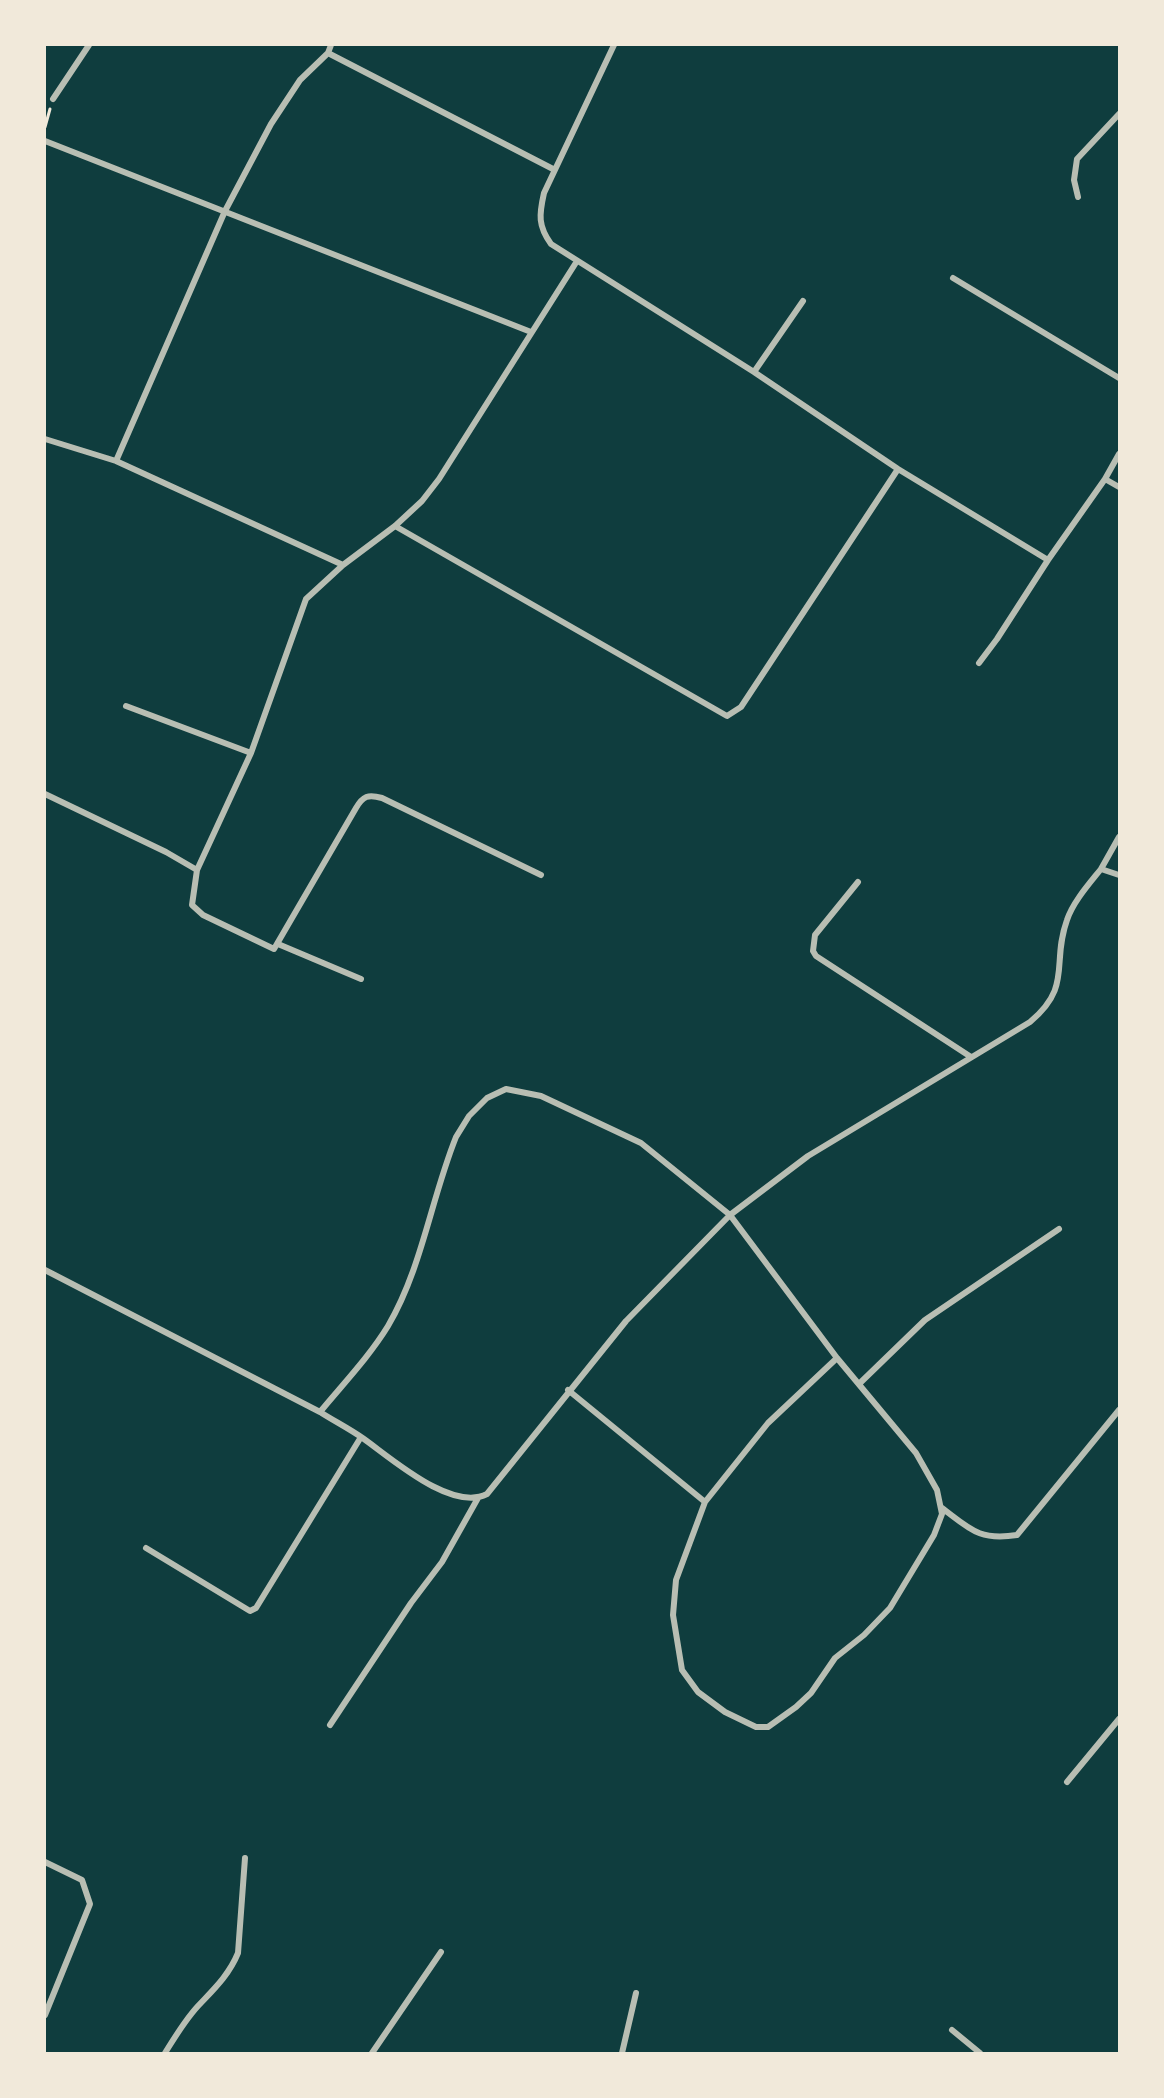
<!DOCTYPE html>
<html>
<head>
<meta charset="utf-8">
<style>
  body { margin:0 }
  #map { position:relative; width:1164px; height:2098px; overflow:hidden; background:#0f3d3e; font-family:"Crimson Pro",serif }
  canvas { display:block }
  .frame { position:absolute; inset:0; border:46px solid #f1e9da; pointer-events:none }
</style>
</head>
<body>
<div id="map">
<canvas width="1164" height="2098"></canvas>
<div class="frame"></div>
</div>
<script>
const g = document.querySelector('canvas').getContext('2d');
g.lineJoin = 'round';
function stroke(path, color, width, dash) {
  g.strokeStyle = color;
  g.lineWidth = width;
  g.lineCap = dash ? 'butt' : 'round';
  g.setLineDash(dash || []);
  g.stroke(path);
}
stroke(new Path2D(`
  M 45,127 L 50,109`), '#f1e9da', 3);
stroke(new Path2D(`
  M 614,45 L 544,193 C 539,215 538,226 551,244 L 754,372 L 898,469 L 1048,560 L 1105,479 L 1119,454
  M 328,53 L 553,169
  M 53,99 L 89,45
  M 45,141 L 531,332
  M 1078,197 L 1074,180 L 1077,159 L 1119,114
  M 953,278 L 1119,378
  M 754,372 L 803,301
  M 45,439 L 116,461 L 343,565
  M 116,461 L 225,211 L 271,124 L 300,80 L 328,53 L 331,45
  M 1105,479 L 1119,487
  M 395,526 L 727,716 L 741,707 L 898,469
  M 979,663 L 997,639 L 1048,560
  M 126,706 L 251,753
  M 45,794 L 166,852 L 197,870
  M 1101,869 L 1119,837
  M 541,875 L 382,798 C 368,794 363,796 356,808 L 274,949 L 203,915 L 192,905 L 197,870 L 251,753 L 306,599 L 343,565 L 395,526 L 422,501 L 439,479 L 577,261
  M 858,882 L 815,935 L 813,951 L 816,956 L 971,1057
  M 278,944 L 361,979
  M 45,1270 L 320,1412 C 334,1421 350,1429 364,1439 C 392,1459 452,1512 487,1494 L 626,1321 L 730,1215 L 808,1156 L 1030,1022 C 1073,986 1051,964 1067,920 C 1073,902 1089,884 1101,869 L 1119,875
  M 860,1383 L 925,1320 L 1059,1229
  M 568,1390 L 705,1502
  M 320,1412 C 343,1384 369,1357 388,1326 C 422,1268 431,1199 456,1137 L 469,1116 L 487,1098 L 506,1089 L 541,1096 L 641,1143 L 730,1215 L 837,1358 L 916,1453 L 937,1490 L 942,1514 L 934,1535 L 890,1608 L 864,1635 L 835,1658 L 811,1693 L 796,1707 L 768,1727 L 756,1727 L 725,1712 L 698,1692 L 682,1670 L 673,1615 L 676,1580 L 705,1502 L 768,1423 L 837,1358
  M 942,1508 C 970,1529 979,1541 1017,1535 L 1119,1410
  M 146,1548 L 250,1611 L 256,1608 L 361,1437
  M 330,1725 L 411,1603 L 442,1562 L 478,1498
  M 1067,1782 L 1119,1719
  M 45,1862 L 82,1880 L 90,1904 L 45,2015
  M 952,2030 L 980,2053
  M 165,2053 C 175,2037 185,2020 198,2006 C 214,1989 229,1975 238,1953 L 245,1858
  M 372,2053 L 441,1952
  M 622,2053 L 636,1993`), '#b8beb3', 6);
</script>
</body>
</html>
